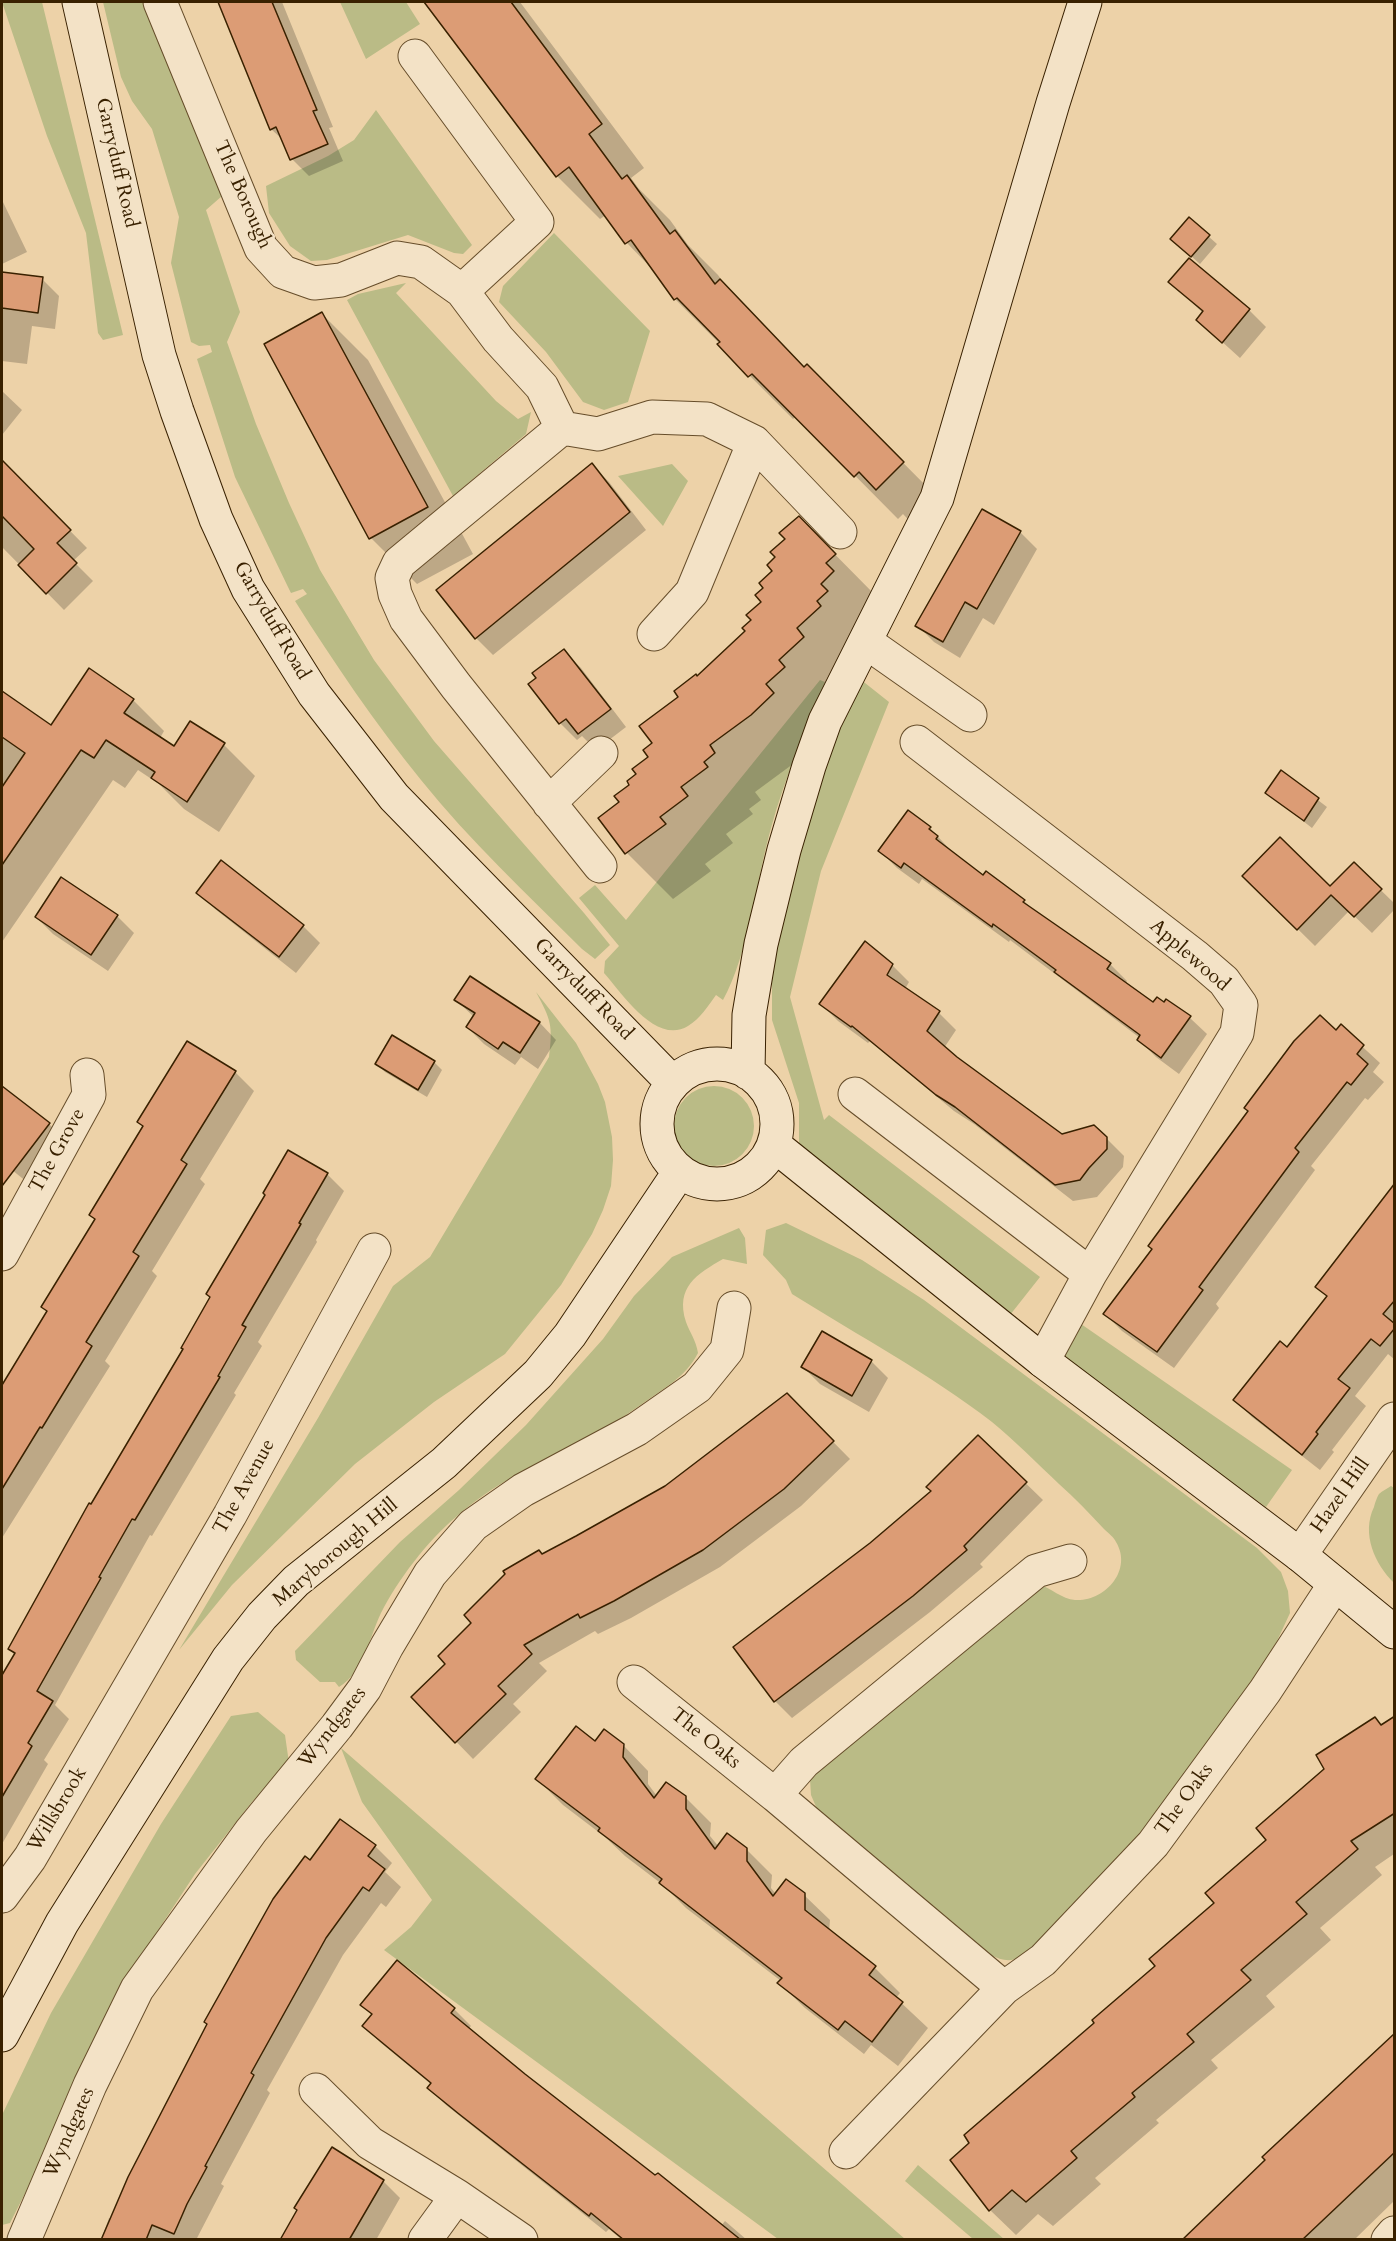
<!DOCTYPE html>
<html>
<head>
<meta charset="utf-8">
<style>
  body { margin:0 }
  #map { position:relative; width:1396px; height:2241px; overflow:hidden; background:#edd2a8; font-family:Cardo,serif }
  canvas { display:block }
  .frame { position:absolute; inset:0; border:3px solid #392100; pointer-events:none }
</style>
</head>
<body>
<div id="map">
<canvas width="1396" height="2241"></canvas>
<div class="frame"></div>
</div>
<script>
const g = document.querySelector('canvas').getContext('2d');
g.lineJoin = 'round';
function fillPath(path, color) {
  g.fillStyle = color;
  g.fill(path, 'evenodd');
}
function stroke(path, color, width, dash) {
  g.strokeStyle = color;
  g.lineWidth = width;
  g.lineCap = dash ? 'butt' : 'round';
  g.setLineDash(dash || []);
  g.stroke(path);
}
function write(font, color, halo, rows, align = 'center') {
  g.font = font + ' Cardo,serif';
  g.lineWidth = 4.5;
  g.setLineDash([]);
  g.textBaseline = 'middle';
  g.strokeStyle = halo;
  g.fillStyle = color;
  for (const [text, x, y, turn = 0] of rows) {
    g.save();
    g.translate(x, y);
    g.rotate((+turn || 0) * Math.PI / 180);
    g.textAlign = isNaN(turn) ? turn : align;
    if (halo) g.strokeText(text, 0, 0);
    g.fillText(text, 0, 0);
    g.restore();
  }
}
fillPath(new Path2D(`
  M 2,2 L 42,2 L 123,335 L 103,340 L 98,333 L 86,233 L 47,136 Z
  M 103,2 L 143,2 L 222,196 L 206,210 L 240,312 L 227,342 L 256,424 L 289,503 L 320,570 L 374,660 L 434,741 L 584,913 L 610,945 L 595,959 L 582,949 C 527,894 470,841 421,780 C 375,723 334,663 295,601 L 307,594 L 303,589 L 291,593 L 288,587 L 235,477 L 197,359 L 212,352 L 210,345 L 199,346 L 191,342 L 171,263 L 179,217 L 152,129 L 132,101 L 121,77 Z
  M 340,2 L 406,2 L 420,24 L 366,59 Z
  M 376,110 L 472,245 L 463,254 L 454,253 L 408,235 L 327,260 L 311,261 L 290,246 L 269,213 L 266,186 L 328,156 L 354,140 Z
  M 554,233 L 650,331 L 628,402 L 604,410 L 583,402 L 546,352 L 499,302 L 503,286 Z
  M 406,283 L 396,293 L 496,401 L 518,419 L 531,412 L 526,434 L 453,496 L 347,300 L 358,294 Z
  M 672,464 L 688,481 L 663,526 L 618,476 Z
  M 860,679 L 889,702 L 821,871 L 790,997 L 824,1120 L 829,1115 L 1040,1277 L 1010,1315 L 799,1153 L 799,1103 L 772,1020 L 772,978 L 778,933 L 818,763 Z
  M 820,680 L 825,682 C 805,730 785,778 771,828 C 756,881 749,953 723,1000 L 716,995 C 708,1006 700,1019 688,1026 C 656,1046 621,992 604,973 L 605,961 L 619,946 L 579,898 L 595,885 L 626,920 Z
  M 536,992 L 576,1043 L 598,1084 L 605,1102 L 612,1137 L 613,1160 L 611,1186 L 603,1210 L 592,1234 L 561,1285 L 505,1354 L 434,1402 L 355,1464 L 232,1585 L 179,1650 L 318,1418 L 393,1286 L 430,1257 L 549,1057 C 553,1025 551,1020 536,992 Z
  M674 1126a40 40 0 1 1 80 0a40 40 0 1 1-80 0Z
  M 786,1223 L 862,1260 L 924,1300 L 1257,1548 L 1281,1572 L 1288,1591 L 1290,1613 L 1277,1641 L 1236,1707 L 1128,1849 L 1035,1949 C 1017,1960 1009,1965 989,1954 L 817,1809 L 811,1795 L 810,1779 L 821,1765 L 943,1670 L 1038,1584 C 1051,1588 1062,1599 1075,1600 C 1105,1602 1133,1570 1116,1542 C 1114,1537 1108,1533 1104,1529 C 1089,1513 1075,1498 1059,1484 C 1037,1463 1015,1441 992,1422 C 930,1374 859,1336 792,1294 L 786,1280 L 763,1255 L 766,1230 Z
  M 739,1228 L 745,1238 L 747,1264 L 723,1259 C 697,1274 675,1287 686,1322 C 690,1333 696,1340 698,1353 C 686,1377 663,1389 642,1404 C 623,1417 604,1430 584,1441 C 562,1454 538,1463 515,1476 C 494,1487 474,1501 456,1517 C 428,1540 397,1581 381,1613 C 369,1638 364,1672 339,1687 L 335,1682 L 320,1682 L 296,1660 L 295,1651 L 400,1542 L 459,1490 L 526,1425 L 603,1339 L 634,1296 L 672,1257 Z
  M 1081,1324 L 1292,1470 L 1266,1507 L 1055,1359 Z
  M 1391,1486 L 1394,1488 L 1394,1583 C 1375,1564 1361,1534 1374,1507 C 1375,1503 1377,1497 1379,1494 C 1382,1491 1388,1488 1391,1486 Z
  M 258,1712 L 285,1735 L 289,1763 L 252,1802 L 195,1874 L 124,1982 L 46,2152 L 10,2223 L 2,2225 L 2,2115 L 51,2013 L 161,1824 L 231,1716 Z
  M 341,1748 L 905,2239 L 906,2239 L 778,2239 L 384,1950 L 411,1927 L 432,1900 L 362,1802 Z
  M 918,2165 L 1004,2239 L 973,2239 L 905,2181 Z`), '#babb86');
fillPath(new Path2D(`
  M 220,2 L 282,2 L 333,127 L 329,128 L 343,161 L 309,176 L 292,159 L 284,141 L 271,129 Z
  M 426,2 L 520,2 L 644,168 L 631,178 L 639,189 L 670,220 L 688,245 L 718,275 L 730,292 L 805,368 L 807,366 L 946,506 L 920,532 L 903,514 L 898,519 L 796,416 L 793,419 L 719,345 L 724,338 L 718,342 L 675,299 L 657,274 L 627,243 L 606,215 L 600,219 L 557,176 Z
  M 2,200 L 27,252 L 2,264 Z
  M 1189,219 L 1217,244 L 1200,264 L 1181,247 Z
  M 1189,260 L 1249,310 L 1266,327 L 1240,358 L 1198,320 L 1203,313 L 1170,282 Z
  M 2,273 L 42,279 L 59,296 L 55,329 L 32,326 L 27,364 L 2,361 Z
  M 322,314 L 368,360 L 473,554 L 417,584 L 371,538 L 266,345 Z
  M 2,391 L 22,410 L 2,435 Z
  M 592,465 L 609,482 L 646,530 L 493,655 L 476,638 Z
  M 14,474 L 87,548 L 73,561 L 93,581 L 64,610 L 2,547 L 2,487 Z
  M 799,518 L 881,601 L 797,761 L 755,792 L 761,800 L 749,809 L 753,814 L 726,834 L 733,843 L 705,864 L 711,871 L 673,899 L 627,853 L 621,803 L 650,757 L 654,743 L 680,697 L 697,677 L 747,632 L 763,602 L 765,588 L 774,571 L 777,557 Z
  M 1020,532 L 1037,549 L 994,625 L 983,618 L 960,658 L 934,642 L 917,625 Z
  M 564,651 L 581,668 L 626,727 L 596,750 L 582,736 L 577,740 L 560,723 Z
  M 2,692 L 51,727 L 133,700 L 164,731 L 160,738 L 175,748 L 191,723 L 224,745 L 255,776 L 219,832 L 184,809 L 159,784 L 138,770 L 125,788 L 113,780 L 2,942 Z
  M 1281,772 L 1327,807 L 1312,828 L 1267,793 Z
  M 909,812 L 930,828 L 954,854 L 983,877 L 1024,901 L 1035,912 L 1110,964 L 1127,981 L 1125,984 L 1153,1004 L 1165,1004 L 1190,1018 L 1207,1034 L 1179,1074 L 1156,1057 L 1139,1040 L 1140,1038 L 1010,940 L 1009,942 L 922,879 L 919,884 L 897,868 L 880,851 Z
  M 1354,864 L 1394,903 L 1394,910 L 1372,933 L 1349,911 L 1315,946 L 1244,876 L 1330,889 Z
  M 198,892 L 303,926 L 320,943 L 296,973 L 215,909 Z
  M 117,916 L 134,933 L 108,971 L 53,934 L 36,917 Z
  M 892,965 L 909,982 L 905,989 L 939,1013 L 956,1030 L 944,1048 L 1061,1136 L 1106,1138 L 1124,1156 L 1123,1167 L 1097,1197 L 1073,1201 L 974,1124 L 954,1111 L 870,1041 L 868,1043 L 838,1021 L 821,1004 Z
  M 470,978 L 540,1023 L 556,1040 L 538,1069 L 521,1057 L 515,1065 L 484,1044 L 467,1027 L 474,1017 L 456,1000 Z
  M 1341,1027 L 1380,1063 L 1373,1072 L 1384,1082 L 1368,1100 L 1365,1098 L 1311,1166 L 1315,1170 L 1216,1304 L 1219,1308 L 1174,1368 L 1122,1331 L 1105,1314 Z
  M 434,1062 L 442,1070 L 427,1097 L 385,1072 L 377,1064 Z
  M 235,1072 L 254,1091 L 200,1179 L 205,1184 L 152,1271 L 157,1276 L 105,1361 L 110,1366 L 2,1538 L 2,1385 L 48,1312 L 43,1307 L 96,1220 L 91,1215 Z
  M 2,1090 L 49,1124 L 66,1141 L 32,1186 L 2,1162 Z
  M 327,1174 L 344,1191 L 316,1240 L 317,1242 L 258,1342 L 262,1346 L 234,1393 L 236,1395 L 152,1536 L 150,1535 L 55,1705 L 69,1719 L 44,1760 L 48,1764 L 2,1844 L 2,1677 L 15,1655 L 9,1649 L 91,1506 Z
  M 1394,1185 L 1394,1359 L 1388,1354 L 1355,1396 L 1366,1406 L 1332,1450 L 1334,1452 L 1320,1470 L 1252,1417 L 1235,1400 L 1287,1349 L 1328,1297 L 1317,1286 Z
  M 823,1333 L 871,1361 L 888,1378 L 869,1412 L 820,1384 L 803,1367 Z
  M 787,1395 L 850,1459 L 801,1506 L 720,1567 L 631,1618 L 598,1634 L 595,1631 L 539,1663 L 547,1671 L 513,1704 L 521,1712 L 473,1759 L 413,1697 L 447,1664 L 542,1555 L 666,1487 Z
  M 978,1437 L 1043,1500 L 980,1564 L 983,1567 L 930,1612 L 792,1718 L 775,1701 L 871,1545 L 933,1491 Z
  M 1394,1718 L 1394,1854 L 1375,1867 L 1382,1875 L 1320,1928 L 1331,1940 L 1266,1996 L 1275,2007 L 1211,2060 L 1218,2068 L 1156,2120 L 1159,2123 L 1095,2178 L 1101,2184 L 1053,2226 L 1038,2214 L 1016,2235 L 990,2210 L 952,2160 L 1157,1967 L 1216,1904 L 1268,1841 L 1381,1726 Z
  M 596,1743 L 623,1745 L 648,1771 L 648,1784 L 657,1796 L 685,1797 L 711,1823 L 710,1836 L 719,1847 L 746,1849 L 772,1875 L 771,1888 L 776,1894 L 804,1895 L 830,1920 L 829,1932 L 875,1968 L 900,1993 L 896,1998 L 928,2028 L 898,2066 L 871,2045 L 864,2054 L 805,2008 L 779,1983 L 781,1981 L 686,1908 L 663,1885 L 625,1856 L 605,1837 L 563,1805 L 537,1779 Z
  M 375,1846 L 392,1863 L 385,1872 L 401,1887 L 386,1907 L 381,1903 L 343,1955 L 267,2090 L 270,2093 L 221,2184 L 224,2186 L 196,2240 L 101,2240 L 109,2218 L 111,2219 L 164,2114 L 161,2112 L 208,2025 L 311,1862 Z
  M 362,2005 L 454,2009 L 471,2026 L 468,2029 L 590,2128 L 721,2226 L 725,2221 L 747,2240 L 622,2240 L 609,2229 L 606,2232 L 446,2105 L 429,2088 L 432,2085 L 381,2043 L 364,2026 L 373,2016 Z
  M 1394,2036 L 1394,2201 L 1354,2240 L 1184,2240 Z
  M 383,2181 L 400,2198 L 376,2240 L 282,2240 L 297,2209 Z`), '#0003');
const building = new Path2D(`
  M 218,2 L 272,2 L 317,110 L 313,111 L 328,144 L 290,160 L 276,127 L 270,130 Z
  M 424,2 L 511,2 L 602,124 L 589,134 L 622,179 L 627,175 L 670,234 L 675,230 L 715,284 L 720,279 L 804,367 L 807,364 L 904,462 L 876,490 L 859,472 L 854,477 L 752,374 L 748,377 L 717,344 L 720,342 L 677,298 L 674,300 L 631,240 L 625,244 L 569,167 L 556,177 Z
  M 1189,217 L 1210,235 L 1191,257 L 1170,239 Z
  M 1189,258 L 1250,309 L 1222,343 L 1196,320 L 1203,311 L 1168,282 Z
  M 2,272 L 43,277 L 38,313 L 2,308 Z
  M 322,312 L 428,507 L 369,539 L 264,344 Z
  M 2,460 L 71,530 L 57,543 L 77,563 L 46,594 L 18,565 L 34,549 L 2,516 Z
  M 592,463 L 630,512 L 475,639 L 436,590 Z
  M 982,509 L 1021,531 L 977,609 L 965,602 L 943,642 L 915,626 Z
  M 799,516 L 836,554 L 826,563 L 834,571 L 821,584 L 828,591 L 817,601 L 821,606 L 797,628 L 804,637 L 779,660 L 785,667 L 766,684 L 774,693 L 751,715 L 710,745 L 715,753 L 704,762 L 708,767 L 681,787 L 688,796 L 660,817 L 666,824 L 625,854 L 598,818 L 619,802 L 614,796 L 629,785 L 627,781 L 636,774 L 632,769 L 648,757 L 643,750 L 652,743 L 639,726 L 678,697 L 674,691 L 696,674 L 697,676 L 745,631 L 742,628 L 751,620 L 746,615 L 761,602 L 755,595 L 763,588 L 759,583 L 772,571 L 767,565 L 775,557 L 770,552 L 785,539 L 779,533 Z
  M 564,649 L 611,709 L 578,734 L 566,719 L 559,724 L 528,684 L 536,678 L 532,673 Z
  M 89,668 L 134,699 L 124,713 L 174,746 L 190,721 L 225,743 L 187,802 L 151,778 L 155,772 L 106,740 L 94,758 L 81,750 L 2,865 L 2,787 L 25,753 L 2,737 L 2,691 L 51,725 Z
  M 1281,770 L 1319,798 L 1304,821 L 1265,793 Z
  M 908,810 L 931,827 L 929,829 L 938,836 L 936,839 L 983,875 L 986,871 L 1025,900 L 1023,902 L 1111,963 L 1107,969 L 1153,1002 L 1157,997 L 1164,1002 L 1166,999 L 1191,1016 L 1161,1058 L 1137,1040 L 1140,1035 L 1054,972 L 1056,970 L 1026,948 L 993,924 L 992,927 L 904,863 L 901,868 L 878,851 Z
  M 1280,837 L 1330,886 L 1354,862 L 1382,889 L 1354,917 L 1331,895 L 1297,930 L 1242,876 Z
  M 221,860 L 304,925 L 279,957 L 196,893 Z
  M 61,877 L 118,915 L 91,955 L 35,917 Z
  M 865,941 L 893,964 L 887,975 L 940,1011 L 927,1031 L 957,1057 L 1062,1134 L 1094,1125 L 1107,1137 L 1107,1149 L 1089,1168 L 1080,1180 L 1055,1185 L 955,1107 L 936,1095 L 852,1026 L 851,1027 L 819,1004 Z
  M 470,976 L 540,1022 L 520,1053 L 503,1042 L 498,1049 L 466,1027 L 475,1013 L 454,1000 Z
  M 1320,1015 L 1336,1030 L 1341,1024 L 1364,1045 L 1357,1054 L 1368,1064 L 1351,1085 L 1347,1082 L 1295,1148 L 1299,1152 L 1199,1287 L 1203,1290 L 1157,1352 L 1103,1314 L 1152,1249 L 1148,1246 L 1248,1111 L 1244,1108 L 1294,1041 Z
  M 392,1035 L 435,1061 L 418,1090 L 375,1064 Z
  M 187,1041 L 236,1071 L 181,1160 L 187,1164 L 133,1252 L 139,1256 L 86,1342 L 92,1346 L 42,1428 L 40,1427 L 2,1489 L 2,1385 L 47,1311 L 41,1307 L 95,1219 L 89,1215 L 143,1126 L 137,1122 Z
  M 2,1086 L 50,1123 L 2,1186 Z
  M 288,1150 L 328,1173 L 299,1223 L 301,1224 L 242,1325 L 246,1327 L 218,1376 L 220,1377 L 135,1520 L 132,1519 L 99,1577 L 101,1578 L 37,1691 L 53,1701 L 28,1743 L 32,1746 L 2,1797 L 2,1675 L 15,1653 L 8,1649 L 89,1503 L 91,1504 L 183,1349 L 181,1348 L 210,1297 L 206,1294 L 265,1195 L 263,1193 Z
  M 1395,1183 L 1395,1300 L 1383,1314 L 1395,1324 L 1395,1328 L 1380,1346 L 1371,1339 L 1338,1379 L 1350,1388 L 1316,1432 L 1318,1434 L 1302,1455 L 1233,1400 L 1280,1341 L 1287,1347 L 1327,1296 L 1315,1287 Z
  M 822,1331 L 872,1360 L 852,1396 L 801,1367 Z
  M 787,1393 L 834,1441 L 784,1489 L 703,1550 L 614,1601 L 580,1618 L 578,1614 L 524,1645 L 532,1654 L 498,1686 L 506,1694 L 455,1743 L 411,1697 L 445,1664 L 438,1656 L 471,1623 L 464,1615 L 505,1574 L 503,1571 L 539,1550 L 542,1554 L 576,1536 L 665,1486 Z
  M 978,1435 L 1027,1482 L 964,1546 L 967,1550 L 913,1596 L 774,1702 L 733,1647 L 870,1543 L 931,1491 L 926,1487 Z
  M 1395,1716 L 1395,1813 L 1351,1841 L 1358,1849 L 1296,1902 L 1307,1914 L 1241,1970 L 1251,1980 L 1187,2034 L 1194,2042 L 1132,2093 L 1135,2097 L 1071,2151 L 1077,2158 L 1026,2202 L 1012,2190 L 989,2211 L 950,2160 L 969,2143 L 964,2135 L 1094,2023 L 1092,2020 L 1155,1966 L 1149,1959 L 1214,1903 L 1205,1893 L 1266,1840 L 1256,1828 L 1324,1769 L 1316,1755 L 1375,1717 L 1381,1725 Z
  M 576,1726 L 595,1741 L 604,1729 L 624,1744 L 623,1757 L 654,1798 L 666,1782 L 686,1796 L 686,1809 L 715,1849 L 727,1833 L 747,1848 L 747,1861 L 773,1896 L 786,1879 L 805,1893 L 805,1910 L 876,1966 L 869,1975 L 903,2002 L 872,2042 L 845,2021 L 838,2030 L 777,1983 L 782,1978 L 659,1883 L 662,1879 L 598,1831 L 600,1828 L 535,1779 Z
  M 340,1819 L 376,1845 L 368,1856 L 385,1869 L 369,1891 L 363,1887 L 326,1938 L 251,2073 L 254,2075 L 205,2166 L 207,2167 L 187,2204 L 174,2234 L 152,2225 L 146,2240 L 101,2240 L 128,2177 L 207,2024 L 204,2022 L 273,1899 L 305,1856 L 310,1860 Z
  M 397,1960 L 455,2008 L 451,2013 L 525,2074 L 655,2175 L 658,2173 L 741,2240 L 624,2240 L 591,2213 L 589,2216 L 459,2114 L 427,2088 L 431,2083 L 362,2026 L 372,2014 L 360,2005 Z
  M 1395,2033 L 1395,2152 L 1302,2240 L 1182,2240 L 1265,2160 L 1262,2157 Z
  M 332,2147 L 384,2180 L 349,2240 L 280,2240 L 297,2210 L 294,2208 Z`);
fillPath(building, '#dc9c75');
stroke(building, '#392100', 1.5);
const street = new Path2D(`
  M 160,2 L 261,248 L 283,272 L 314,283 L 341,280 L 397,258 L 421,262 L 462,291 L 498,339 L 542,387 L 562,428 L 598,434 L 652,417 L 707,419 L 754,442 L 840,532
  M 415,56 L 537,222 L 462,291
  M 562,428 L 399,563 L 392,578 L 395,594 L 406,619 L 456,686 L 600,866
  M 654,634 L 692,592 L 754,442
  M 866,642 L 970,715
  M 917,742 L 1195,956 L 1224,981 L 1241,1005 L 1237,1033 L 1090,1274 L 1043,1361
  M 549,803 L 601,753
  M 855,1094 L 1090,1274
  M 2,1254 L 89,1095 L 87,1075
  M 1300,1555 L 1394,1419
  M 634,1682 L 775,1795 L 1004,1988
  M 775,1795 L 804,1762 L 1036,1571 L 1070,1561
  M 2,1896 L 30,1858 L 230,1515 L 374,1250
  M 316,2090 L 370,2143 L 457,2196 L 521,2240
  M 846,2152 L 1004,1988 L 1043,1960 L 1153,1844 L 1265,1691 L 1335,1584
  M 24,2240 L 90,2085 L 137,1989 L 251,1831 L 337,1726 L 365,1688 L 387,1646 L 430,1574 L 473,1525 L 523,1490 L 637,1429 L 697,1387 L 727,1350 L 734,1308
  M 425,2240 L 457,2196
  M 1388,2240 L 1394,2233`);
const secondary = new Path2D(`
  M 79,2 L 159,355 L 177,411 L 216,519 L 248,589 L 314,694 L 394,797 L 673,1083
  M657 1124a60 60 0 1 1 120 0a60 60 0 1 1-120 0Z
  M 748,1073 L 749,1015 L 761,944 L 784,850 L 809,766 L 825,721 L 937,498 L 1053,103 L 1085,2
  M 774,1145 L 1043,1361 L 1300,1555 L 1394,1632
  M 2,2035 L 62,1923 L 228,1659 L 262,1616 L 296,1581 L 444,1463 L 538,1374 L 570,1335 L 680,1171`);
stroke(street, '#664d2a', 35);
stroke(secondary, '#392100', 35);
stroke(street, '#f3e2c6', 33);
stroke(secondary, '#f3e2c6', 33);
write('20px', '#392100', '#f3e2c6', [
  ["Garryduff Road",116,163,77],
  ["The Borough",242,195,66],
  ["Garryduff Road",271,621,60],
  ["Applewood",1189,956,41],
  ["Garryduff Road",583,990,46],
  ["The Grove",58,1151,-61],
  ["The Avenue",245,1487,-61],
  ["Hazel Hill",1341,1496,-55],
  ["Maryborough Hill",336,1553,-40],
  ["Wyndgates",333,1728,-52],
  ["The Oaks",705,1739,39],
  ["The Oaks",1185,1800,-54],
  ["Willsbrook",58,1810,-59],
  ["Wyndgates",70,2133,-66]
]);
</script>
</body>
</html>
